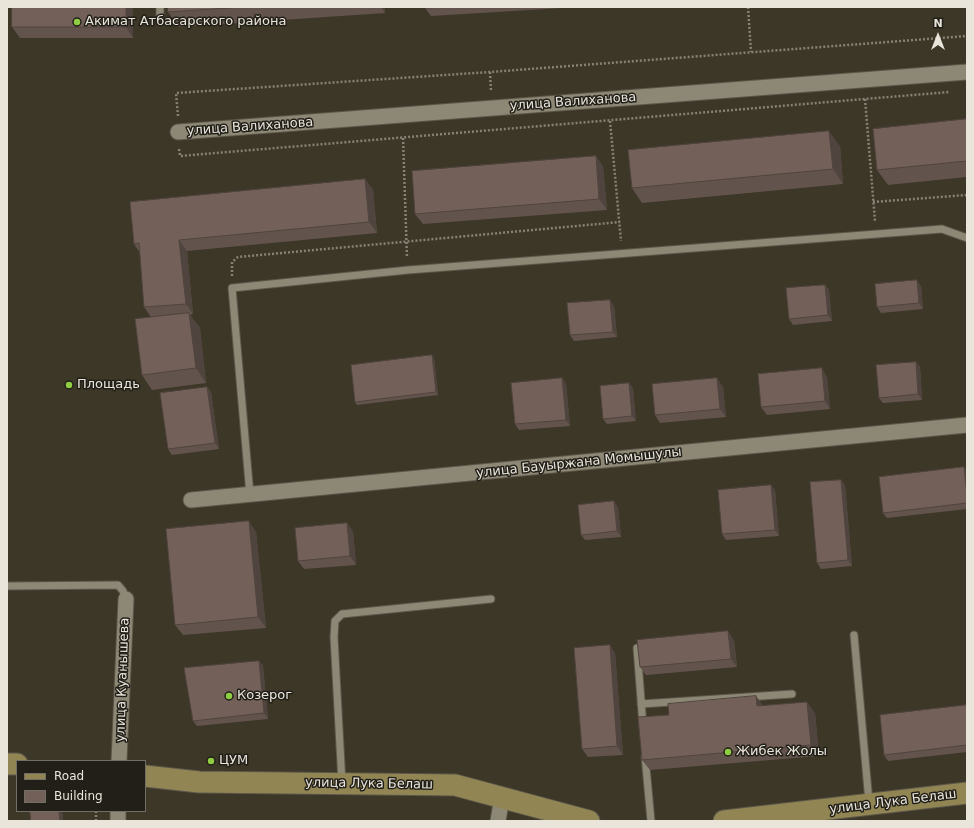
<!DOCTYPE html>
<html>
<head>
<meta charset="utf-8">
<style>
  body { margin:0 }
  #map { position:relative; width:974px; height:828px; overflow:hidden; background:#3d3728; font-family:"DejaVu Sans",sans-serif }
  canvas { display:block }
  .frame { position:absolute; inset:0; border:8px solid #e9e5db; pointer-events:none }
  .legend { position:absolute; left:16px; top:760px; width:130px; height:52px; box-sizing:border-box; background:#211f18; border:1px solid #716e66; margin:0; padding:5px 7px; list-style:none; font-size:12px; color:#e9e5db }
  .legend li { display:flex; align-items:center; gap:8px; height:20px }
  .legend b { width:20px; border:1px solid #716e66 }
  .north { position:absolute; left:918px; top:16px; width:40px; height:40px; -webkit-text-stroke:3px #211f18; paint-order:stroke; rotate:0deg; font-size:11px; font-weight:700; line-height:16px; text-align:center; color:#e9e5db }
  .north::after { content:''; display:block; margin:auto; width:14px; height:18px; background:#e9e5db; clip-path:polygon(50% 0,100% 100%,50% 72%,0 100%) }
</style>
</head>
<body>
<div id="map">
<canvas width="974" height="828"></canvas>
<div class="frame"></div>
<ul class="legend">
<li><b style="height:5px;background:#918554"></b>Road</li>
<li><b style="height:11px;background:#736159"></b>Building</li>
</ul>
<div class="north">N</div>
</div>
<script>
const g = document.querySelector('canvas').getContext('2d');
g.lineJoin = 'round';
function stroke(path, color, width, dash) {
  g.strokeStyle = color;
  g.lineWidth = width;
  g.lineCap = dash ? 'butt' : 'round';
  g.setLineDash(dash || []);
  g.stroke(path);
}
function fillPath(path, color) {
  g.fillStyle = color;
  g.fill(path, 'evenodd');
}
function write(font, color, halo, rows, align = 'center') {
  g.font = font + ' "DejaVu Sans",sans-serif';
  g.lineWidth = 3;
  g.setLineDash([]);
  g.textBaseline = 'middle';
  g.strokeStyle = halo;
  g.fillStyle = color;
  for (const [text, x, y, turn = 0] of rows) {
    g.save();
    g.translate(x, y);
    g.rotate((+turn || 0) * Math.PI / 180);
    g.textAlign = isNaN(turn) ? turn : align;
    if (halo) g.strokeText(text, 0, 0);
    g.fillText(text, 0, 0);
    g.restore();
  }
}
const service = new Path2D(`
  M 160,15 L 160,7
  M 250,495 L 232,288 L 408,270 L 942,229 L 967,238
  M 7,586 L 118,585 L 123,591 L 126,599
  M 854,635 L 869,802
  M 637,648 L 643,726
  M 641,704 L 792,694
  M 645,756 L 651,821
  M 342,783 L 334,637 L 335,621 L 342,614 L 491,599`);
const minor = new Path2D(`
  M 178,132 L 967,72
  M 191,500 L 967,425
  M 119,761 L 126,599
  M 118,821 L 118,811
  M 498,821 L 502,797`);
const secondary = new Path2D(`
  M 7,764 L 17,764
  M 145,776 L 199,782 L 455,785 L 589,821
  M 724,821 L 967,793`);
stroke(service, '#5b5649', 9);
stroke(minor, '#5b5649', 17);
stroke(secondary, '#5b5649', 23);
stroke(new Path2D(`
  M 748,7 L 751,52
  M 490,72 L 491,91
  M 865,99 L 875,221
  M 178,116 L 176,93 L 490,72 L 967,36
  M 610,121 L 621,241
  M 403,138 L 407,258
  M 179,149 L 180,156 L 949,92
  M 873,202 L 967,195
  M 232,276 L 232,262 L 238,257 L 620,222
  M 96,811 L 96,821`), '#878275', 2.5, [2, 2]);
stroke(service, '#8d8775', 7);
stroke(minor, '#8d8775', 15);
stroke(secondary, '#918554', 21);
fillPath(new Path2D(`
  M 12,7 L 133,7 L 133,38 L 20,38 L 12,27 Z
  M 168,7 L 385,7 L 385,13 L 179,27 L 168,12 Z
  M 425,7 L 579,7 L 431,16 L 425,8 Z
  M 967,119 L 967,177 L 888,185 L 877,170 Z
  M 840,146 L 843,184 L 642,203 L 632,188 Z
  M 596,156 L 603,167 L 607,210 L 423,224 L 415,214 Z
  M 365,179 L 373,190 L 377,233 L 187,251 L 193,314 L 190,315 L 200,328 L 206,383 L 152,390 L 142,375 L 151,317 L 144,307 L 140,253 L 134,244 Z
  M 825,285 L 829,290 L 832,321 L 793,325 L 789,319 Z
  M 921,286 L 923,309 L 881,313 L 877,307 Z
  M 614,306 L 617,337 L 574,341 L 570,335 Z
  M 434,358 L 438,395 L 357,405 L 355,402 Z
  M 916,362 L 920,367 L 922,400 L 883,403 L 879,398 Z
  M 827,377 L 830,409 L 767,415 L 761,407 Z
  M 562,378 L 566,384 L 570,426 L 519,430 L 515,424 Z
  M 207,387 L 211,392 L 219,449 L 172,455 L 168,449 Z
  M 723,387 L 726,417 L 660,423 L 655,415 Z
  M 633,388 L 636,421 L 607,424 L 603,419 Z
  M 964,467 L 967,472 L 967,509 L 887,518 L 883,513 Z
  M 841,480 L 845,485 L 852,566 L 821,569 L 817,563 Z
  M 771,485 L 775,491 L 779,536 L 726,540 L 722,534 Z
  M 618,507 L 621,537 L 585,540 L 581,535 Z
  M 353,531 L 356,565 L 304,569 L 298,561 Z
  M 256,532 L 266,628 L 183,635 L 175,625 Z
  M 734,640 L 737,667 L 646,675 L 640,667 Z
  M 615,653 L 623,755 L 588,757 L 582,749 Z
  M 259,661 L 263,666 L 268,719 L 197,726 L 193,721 Z
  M 967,705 L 967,752 L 888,761 L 884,755 Z
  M 763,706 L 815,713 L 819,756 L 650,770 L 642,760 L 669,715 Z`), '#63534d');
fillPath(new Path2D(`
  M 126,7 L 133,7 L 133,38 L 126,27 Z
  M 381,7 L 385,7 L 385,13 Z
  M 829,131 L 840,146 L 843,184 L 833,169 Z
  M 596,156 L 603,167 L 607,210 L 599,199 Z
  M 365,179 L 373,190 L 377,233 L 369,222 Z
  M 179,240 L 187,251 L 193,314 L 186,304 Z
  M 917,280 L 921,286 L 923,309 L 919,303 Z
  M 825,285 L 829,290 L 832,321 L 828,315 Z
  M 610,300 L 614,306 L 617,337 L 613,332 Z
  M 189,313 L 200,328 L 206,383 L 196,368 Z
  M 432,355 L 434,358 L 438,395 L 436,392 Z
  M 916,362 L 920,367 L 922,400 L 918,394 Z
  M 822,368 L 827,377 L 830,409 L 825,401 Z
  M 562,378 L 566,384 L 570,426 L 566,420 Z
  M 717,378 L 723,387 L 726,417 L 720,409 Z
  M 629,383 L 633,388 L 636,421 L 632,416 Z
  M 207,387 L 211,392 L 219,449 L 215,443 Z
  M 964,467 L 967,472 L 967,496 Z
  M 841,480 L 845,485 L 852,566 L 848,560 Z
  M 771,485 L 775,491 L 779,536 L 775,530 Z
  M 614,501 L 618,507 L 621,537 L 617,531 Z
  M 249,521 L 256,532 L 266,628 L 258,617 Z
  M 347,523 L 353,531 L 356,565 L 350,556 Z
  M 728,631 L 734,640 L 737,667 L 731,659 Z
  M 610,645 L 615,653 L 623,755 L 617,746 Z
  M 259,661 L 263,666 L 268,719 L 264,713 Z
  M 756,696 L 764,707 L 757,706 Z
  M 807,702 L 815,713 L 819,756 L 811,745 Z
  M 59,811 L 61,811 L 63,814 L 63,821 L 60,821 Z
  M 7,813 L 8,815 L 8,821 L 7,821 Z`), '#50443e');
const building = new Path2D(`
  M 12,7 L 126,7 L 126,27 L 12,27 Z
  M 168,7 L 245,7 L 168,12 Z
  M 425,7 L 442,7 L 425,8 Z
  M 967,119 L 967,161 L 877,170 L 873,129 Z
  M 829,131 L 833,169 L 632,188 L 628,150 Z
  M 596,156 L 599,199 L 415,214 L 412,171 Z
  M 365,179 L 369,222 L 179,240 L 186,304 L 144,307 L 139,243 L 134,244 L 130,202 Z
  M 917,280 L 919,303 L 877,307 L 875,284 Z
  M 825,285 L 828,315 L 789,319 L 786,288 Z
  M 610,300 L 613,332 L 570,335 L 567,303 Z
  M 189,313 L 196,368 L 142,375 L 135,319 Z
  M 432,355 L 436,392 L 355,402 L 351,365 Z
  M 916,362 L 918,394 L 879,398 L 876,365 Z
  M 822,368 L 825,401 L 761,407 L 758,374 Z
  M 562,378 L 566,420 L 515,424 L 511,383 Z
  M 717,378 L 720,409 L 655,415 L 652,384 Z
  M 629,383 L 632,416 L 603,419 L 600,386 Z
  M 207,387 L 215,443 L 168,449 L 160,393 Z
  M 964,467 L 967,496 L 967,503 L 883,513 L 879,477 Z
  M 841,480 L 848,560 L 817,563 L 810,482 Z
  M 771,485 L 775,530 L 722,534 L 718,490 Z
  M 614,501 L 617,531 L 581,535 L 578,505 Z
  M 249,521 L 258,617 L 175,625 L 166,529 Z
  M 347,523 L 350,556 L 298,561 L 295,528 Z
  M 728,631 L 731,659 L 640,667 L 637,640 Z
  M 610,645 L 617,746 L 582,749 L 574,648 Z
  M 259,661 L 264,713 L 193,721 L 184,668 Z
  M 756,696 L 757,706 L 807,702 L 811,745 L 642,760 L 638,717 L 669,715 L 668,704 Z
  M 967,705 L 967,745 L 884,755 L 880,715 Z
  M 30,811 L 59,811 L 60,821 L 31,821 Z`);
fillPath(building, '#736159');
stroke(building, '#50443e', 1);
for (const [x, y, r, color] of [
  [77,22,4,"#8fcd42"],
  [69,385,4,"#8fcd42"],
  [229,696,4,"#8fcd42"],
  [728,752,4,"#8fcd42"],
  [211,761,4,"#8fcd42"]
]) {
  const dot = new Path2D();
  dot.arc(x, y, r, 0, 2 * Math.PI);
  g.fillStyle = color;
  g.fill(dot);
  stroke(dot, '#211f18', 1.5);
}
write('13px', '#e9e5db', '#211f18', [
  ["Акимат Атбасарского района",85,22],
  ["Площадь",77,385],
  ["Козерог",237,696],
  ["Жибек Жолы",736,752],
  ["ЦУМ",219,761]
], 'left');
write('13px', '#e9e5db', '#211f18', [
  ["улица Валиханова",573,102,-4],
  ["улица Валиханова",250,127,-4],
  ["улица Бауыржана Момышулы",579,463,-6],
  ["улица Куанышева",123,680,-88],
  ["улица Лука Белаш",369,784,1],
  ["улица Лука Белаш",893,802,-7]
]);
</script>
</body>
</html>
